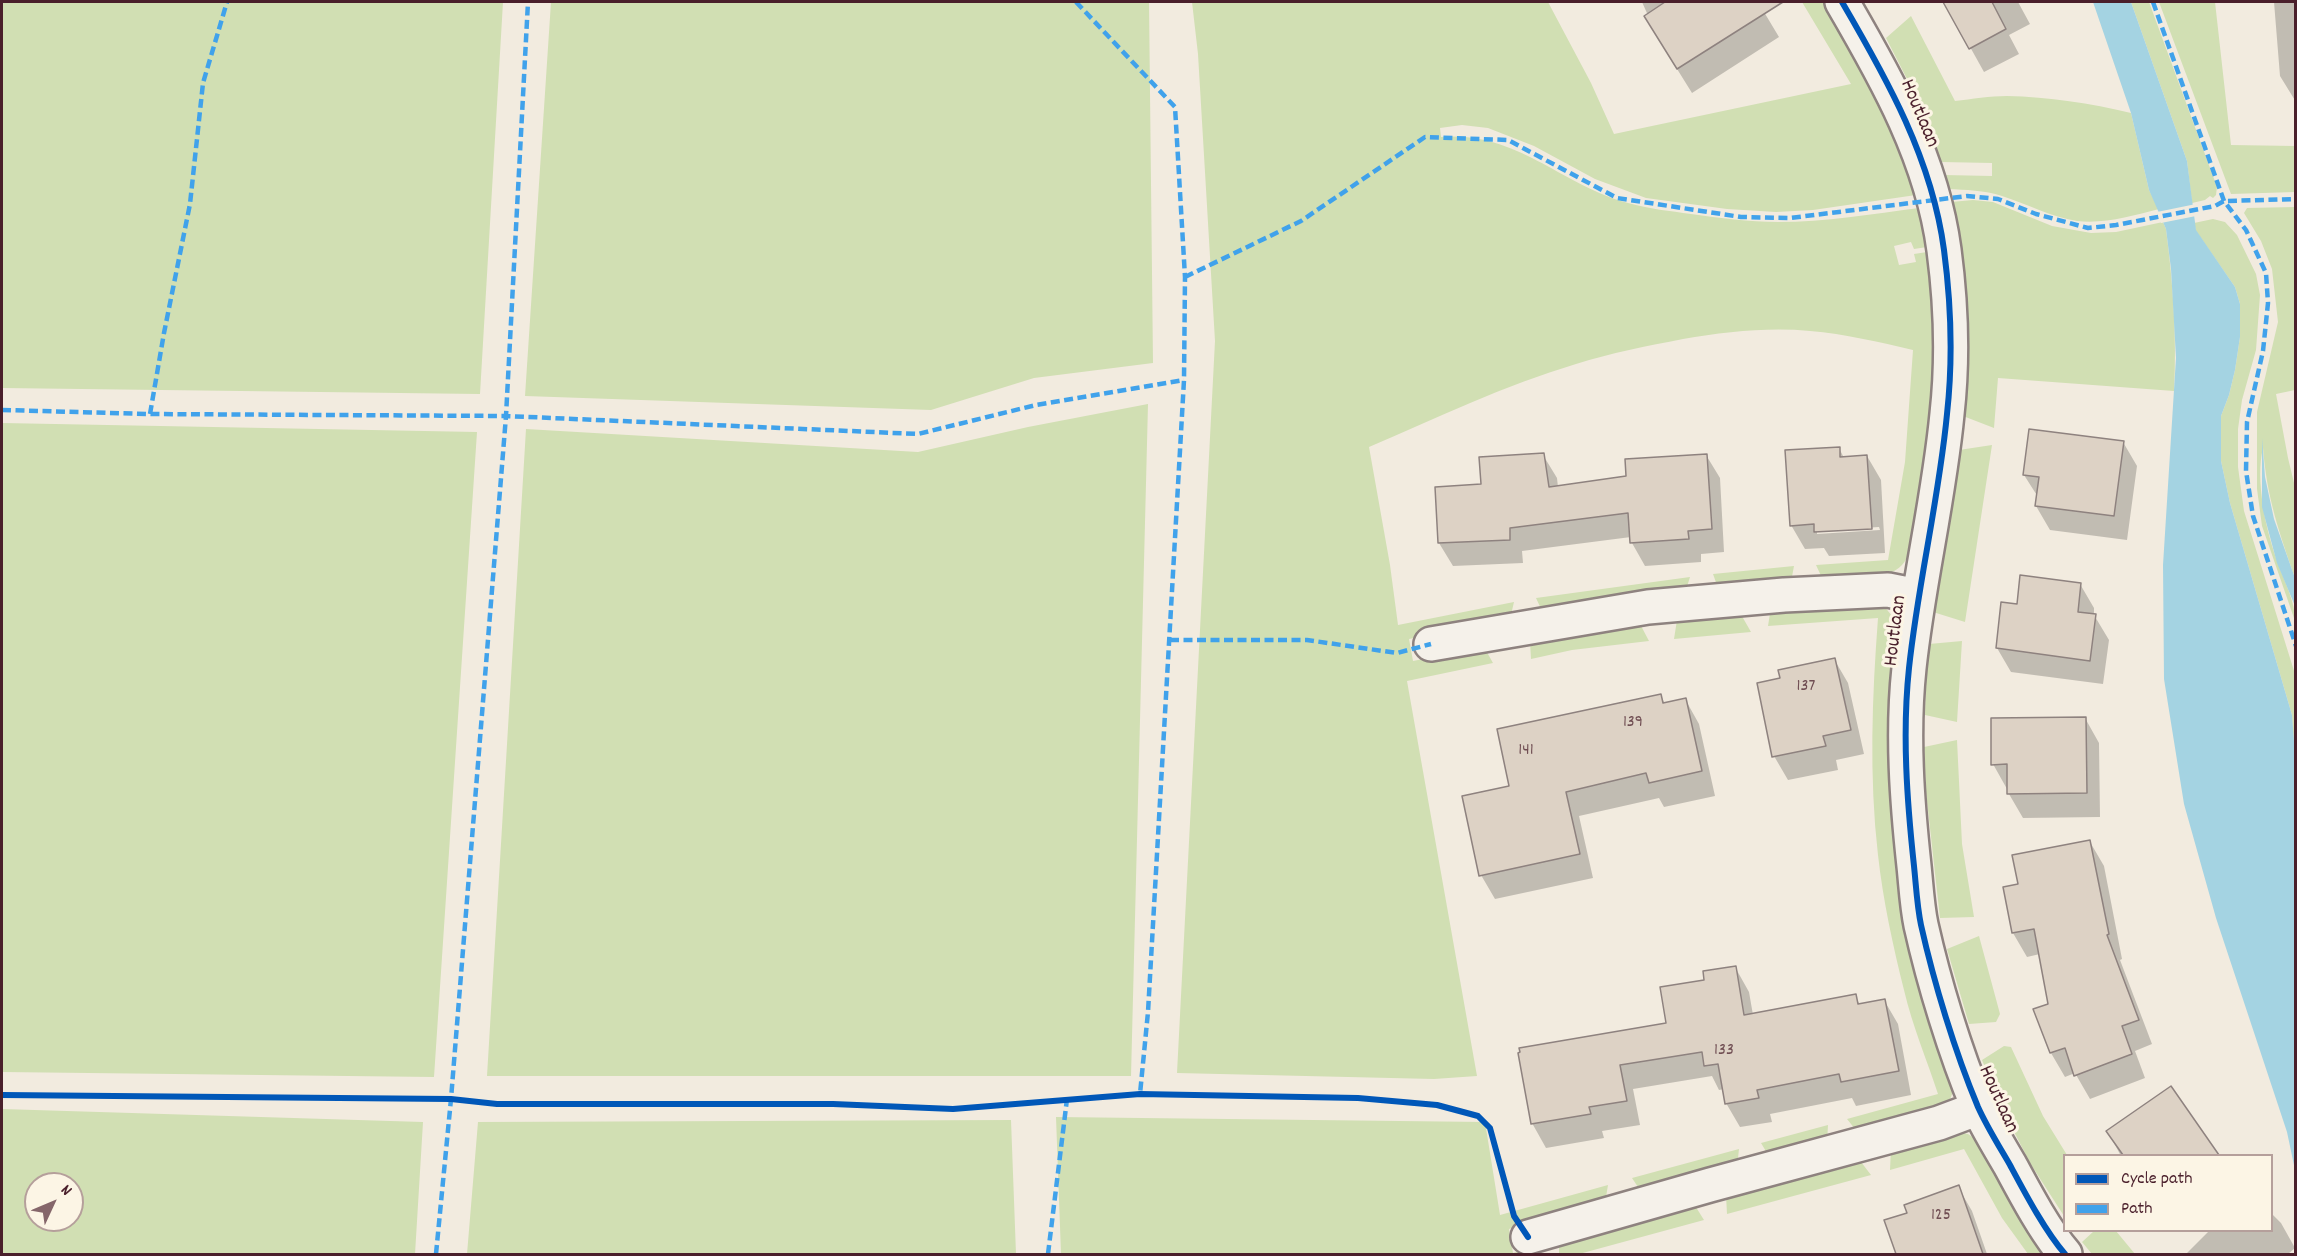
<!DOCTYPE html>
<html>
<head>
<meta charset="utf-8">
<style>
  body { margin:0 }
  #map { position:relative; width:2297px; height:1256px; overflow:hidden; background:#f2ebdf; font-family:Dekko,sans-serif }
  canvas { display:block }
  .frame { position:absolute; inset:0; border:3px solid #4a1f2b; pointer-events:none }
  .legend { position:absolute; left:2063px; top:1154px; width:210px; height:78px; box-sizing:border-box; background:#fcf5e5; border:2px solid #b59f9b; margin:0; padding:8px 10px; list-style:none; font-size:18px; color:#4a1f2b }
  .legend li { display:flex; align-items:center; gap:12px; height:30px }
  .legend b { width:30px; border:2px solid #b59f9b }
  .north { position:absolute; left:24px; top:1172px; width:60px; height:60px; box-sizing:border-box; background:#fcf5e5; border:2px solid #b59f9b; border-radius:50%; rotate:46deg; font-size:16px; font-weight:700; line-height:24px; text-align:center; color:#4a1f2b }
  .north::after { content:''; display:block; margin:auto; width:21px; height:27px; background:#85666a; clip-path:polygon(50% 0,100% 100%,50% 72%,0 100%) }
</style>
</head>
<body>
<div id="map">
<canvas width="2297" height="1256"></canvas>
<div class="frame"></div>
<ul class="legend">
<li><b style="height:8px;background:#0057b8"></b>Cycle path</li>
<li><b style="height:8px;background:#40a2eb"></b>Path</li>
</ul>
<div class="north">N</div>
</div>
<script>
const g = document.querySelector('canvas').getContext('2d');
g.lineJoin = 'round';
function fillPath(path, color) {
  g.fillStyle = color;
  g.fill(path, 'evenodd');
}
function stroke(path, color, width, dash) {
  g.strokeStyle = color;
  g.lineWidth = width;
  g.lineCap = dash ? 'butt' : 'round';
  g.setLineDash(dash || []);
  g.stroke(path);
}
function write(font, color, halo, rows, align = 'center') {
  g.font = font + ' Dekko,sans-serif';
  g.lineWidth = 6;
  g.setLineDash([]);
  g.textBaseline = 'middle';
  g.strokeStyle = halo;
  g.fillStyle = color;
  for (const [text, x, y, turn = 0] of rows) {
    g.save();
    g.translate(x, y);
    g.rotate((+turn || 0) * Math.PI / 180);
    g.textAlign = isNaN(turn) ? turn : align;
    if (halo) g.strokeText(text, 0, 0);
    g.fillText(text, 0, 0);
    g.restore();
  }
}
fillPath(new Path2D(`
  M 2,2 L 503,2 L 480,394 L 2,388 Z
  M 551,2 L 1149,2 L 1153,363 L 1034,378 L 931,410 L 525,396 Z
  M 1192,2 L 1548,2 L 1591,83 L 1614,134 L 1851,84 L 1802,2 L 1827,2 L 1882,97 L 1916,195 L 1813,210 L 1776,212 L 1727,209 L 1646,198 L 1595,179 L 1534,146 L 1488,128 L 1462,125 L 1440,128 L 1441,137 C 1517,131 1561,185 1628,203 C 1649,209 1670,211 1691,214 C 1720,218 1749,222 1778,222 C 1825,222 1873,214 1919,208 L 1927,247 L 1914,249 L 1911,242 L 1894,246 L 1899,265 L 1916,262 L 1914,254 L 1927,252 C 1941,338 1931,427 1917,512 C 1914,528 1914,552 1902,565 C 1888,581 1844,578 1823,580 L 1816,565 L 1888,560 L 1905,462 L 1913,350 C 1879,342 1845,334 1810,331 C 1768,327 1725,332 1683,339 C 1647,346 1611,353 1576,364 C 1505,385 1437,418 1369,447 L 1390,565 L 1398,625 L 1514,602 L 1510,619 L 1409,639 L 1413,661 L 1484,647 L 1493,663 L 1407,681 L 1477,1076 L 1434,1079 L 1177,1073 L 1215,341 L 1198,54 Z
  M 2131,2 L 2149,2 L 2217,187 L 2216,195 L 2213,198 L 2210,196 L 2205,200 L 2192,203 L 2187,161 Z
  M 2159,2 L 2215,2 L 2231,145 L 2295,146 L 2295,192 L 2231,194 Z
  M 1911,16 L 1955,101 C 1972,99 1990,96 2007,96 C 2049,97 2090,103 2131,113 L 2149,190 L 2159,209 C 2132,216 2105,224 2077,221 C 2051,217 2027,204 2002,196 C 1984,190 1966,190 1948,189 L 1944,175 L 1992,176 L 1992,163 L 1941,162 L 1922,108 L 1886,38 Z
  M 1973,200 L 1993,202 L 2052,226 L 2091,233 L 2116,232 L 2163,222 L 2166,229 C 2173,283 2177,337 2174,391 L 1998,378 L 1994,428 L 1963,416 L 1966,329 L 1951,202 Z
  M 2295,207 L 2295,390 L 2276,394 L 2288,458 L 2295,487 L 2295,578 C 2279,532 2267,498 2263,448 C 2255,480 2266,532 2278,563 C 2285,584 2295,600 2295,621 L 2262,526 L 2257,489 L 2257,412 L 2278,322 L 2272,269 L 2261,241 L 2244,213 L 2247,208 Z
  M 2213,219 L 2225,222 L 2237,235 L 2256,274 L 2260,295 L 2256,350 L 2242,400 L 2238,429 L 2238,467 L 2244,511 L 2295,674 L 2295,767 L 2292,715 L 2230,503 L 2221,461 L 2221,416 L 2229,395 L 2235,370 L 2240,337 L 2240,304 L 2235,287 L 2196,231 L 2194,223 Z
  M 1148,404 L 1131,1076 L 487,1076 L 526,429 L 918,452 L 1028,427 Z
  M 2,423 L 477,432 L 434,1077 L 2,1072 Z
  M 1992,445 L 1965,622 L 1933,612 L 1959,450 Z
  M 1794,566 L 1791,582 L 1718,588 L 1713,574 Z
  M 1690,577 L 1685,593 L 1543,613 L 1536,598 Z
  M 1884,606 L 1892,616 L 1897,631 L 1954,1089 L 1949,1102 L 1940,1111 L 1859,1134 L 1847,1119 L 1938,1094 C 1927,1060 1912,1025 1904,990 C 1893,946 1883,900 1878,855 C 1869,776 1872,697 1878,618 L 1768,626 L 1771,607 Z
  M 1739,611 L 1751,632 L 1674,639 L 1677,620 Z
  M 1639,622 L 1649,641 L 1572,650 L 1531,659 L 1530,641 Z
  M 1962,641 L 1957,722 L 1925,715 L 1926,677 L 1929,644 Z
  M 1957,740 L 1962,844 L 1974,917 L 1940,918 L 1926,792 L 1924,747 Z
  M 1979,936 L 2000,1014 L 1996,1022 L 1969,1024 L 1947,949 Z
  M 2004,1046 L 2011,1047 L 2043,1116 L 2067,1155 L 2064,1156 L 2064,1216 L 2030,1163 L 2004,1112 L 1982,1060 Z
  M 2,1109 L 423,1122 L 415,1254 L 2,1254 ZM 36,1184 L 72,1184 L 72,1220 L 36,1220 Z
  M 1056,1117 L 1485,1122 L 1500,1215 L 1608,1185 L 1605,1203 L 1509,1229 L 1513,1253 L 1527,1249 L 1529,1254 L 1061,1254 Z
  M 1011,1120 L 1016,1254 L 467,1254 L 478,1122 Z
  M 1828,1125 L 1827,1143 L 1770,1158 L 1761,1143 Z
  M 1957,1132 L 1968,1134 L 1980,1142 L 2051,1254 L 2028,1254 L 2002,1218 L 1964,1149 L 1890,1170 L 1891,1149 Z
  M 1739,1149 L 1737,1167 L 1642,1193 L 1632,1178 Z
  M 1858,1158 L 1871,1175 L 1727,1214 L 1726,1195 Z
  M 1694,1204 L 1704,1220 L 1579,1254 L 1559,1254 L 1559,1241 Z
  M 2094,1231 L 2116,1231 L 2135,1254 L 2092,1254 L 2082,1242 Z`), '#d1dfb3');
fillPath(new Path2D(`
  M 2093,2 L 2131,2 L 2187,161 L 2196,230 L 2235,287 L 2240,304 L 2240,337 L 2235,370 L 2229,395 L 2221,416 L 2221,461 L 2230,503 L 2292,715 L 2296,767 L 2295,1170 L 2287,1132 L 2216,918 L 2184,804 L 2164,679 L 2163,565 L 2176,358 L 2171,269 L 2166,229 L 2149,190 L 2131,113 Z
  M 2262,438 L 2265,477 L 2274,519 L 2295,578 L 2295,606 L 2277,563 L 2262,507 Z`), '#a4d3e2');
fillPath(new Path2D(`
  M 2196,204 L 2196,216 L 2161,223 L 2157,212 Z`), '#f2ebdf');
fillPath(new Path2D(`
  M 1642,2 L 1758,2 L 1779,37 L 1692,93 L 1659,40 Z
  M 1945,2 L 2018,2 L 2030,24 L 2009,35 L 2019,54 L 1984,72 Z
  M 2274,2 L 2296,2 L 2296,102 L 2280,76 Z
  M 2123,442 L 2137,466 L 2127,540 L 2050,530 L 2036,506 L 2038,497 L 2024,475 Z
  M 1839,448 L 1844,458 L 1867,456 L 1881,480 L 1885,553 L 1829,556 L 1824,548 L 1805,549 L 1791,525 ZM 1879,527 L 1880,530 L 1817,534 L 1817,531 Z
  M 1543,455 L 1557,478 L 1558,487 L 1628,477 L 1706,455 L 1720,478 L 1724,552 L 1701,554 L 1701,562 L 1645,566 L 1632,543 L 1631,537 L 1522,551 L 1523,563 L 1453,566 L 1439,543 L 1437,489 L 1483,486 Z
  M 2080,584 L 2094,608 L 2094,615 L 2109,640 L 2103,684 L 2011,672 L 1997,648 L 2018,606 Z
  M 1834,659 L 1848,683 L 1864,754 L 1836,760 L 1838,770 L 1788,780 L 1774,756 L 1781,679 Z
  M 1661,696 L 1665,704 L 1685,699 L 1699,724 L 1715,796 L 1664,807 L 1659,798 L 1579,816 L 1593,878 L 1495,899 L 1481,875 L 1511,787 Z
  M 2085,718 L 2099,743 L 2100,817 L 2023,818 L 2009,794 L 2009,789 L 2007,789 L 1993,764 Z
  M 2090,842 L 2104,866 L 2122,959 L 2120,960 L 2152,1044 L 2135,1051 L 2145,1078 L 2090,1099 L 2075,1073 L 2065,1077 L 2051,1053 L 2035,1010 L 2049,1005 L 2040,954 L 2027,957 L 2013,933 L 2020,885 Z
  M 1735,967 L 1749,992 L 1753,1015 L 1855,996 L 1860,1005 L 1884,1000 L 1898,1024 L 1911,1095 L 1856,1106 L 1852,1098 L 1770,1114 L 1772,1122 L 1740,1127 L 1726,1103 L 1724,1089 L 1719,1090 L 1712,1076 L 1633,1089 L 1640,1125 L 1602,1131 L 1604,1138 L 1546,1148 L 1532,1123 L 1668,1024 L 1705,981 Z
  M 2108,1132 L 2213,1150 L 2216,1156 L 2121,1156 Z
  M 1958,1187 L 1972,1211 L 1987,1254 L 1898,1254 L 1886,1221 L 1908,1214 Z
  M 2272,1214 L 2281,1223 L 2295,1248 L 2288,1254 L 2186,1254 L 2210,1230 L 2272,1230 Z`), '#0003');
const building = new Path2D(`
  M 1665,2 L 1783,2 L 1677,69 L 1644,16 Z
  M 1943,2 L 1992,2 L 2006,29 L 1969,49 Z
  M 2029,429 L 2124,441 L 2114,516 L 2035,506 L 2039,477 L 2023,475 Z
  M 1840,447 L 1840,457 L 1867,455 L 1872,529 L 1814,532 L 1814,524 L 1790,526 L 1785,450 Z
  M 1544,453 L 1549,487 L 1626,476 L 1625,459 L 1707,454 L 1712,529 L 1688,531 L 1689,539 L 1630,543 L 1628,513 L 1510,528 L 1510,540 L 1438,543 L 1435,487 L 1481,484 L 1479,457 Z
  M 2020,575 L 2081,583 L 2078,612 L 2096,614 L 2090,661 L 1996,648 L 2001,602 L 2017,604 Z
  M 1835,658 L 1851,730 L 1823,736 L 1826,746 L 1772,757 L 1757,683 L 1780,678 L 1778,670 Z
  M 1661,694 L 1663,703 L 1686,698 L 1702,771 L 1649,783 L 1646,773 L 1566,792 L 1580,854 L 1479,876 L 1462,796 L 1509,786 L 1497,729 Z
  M 2086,717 L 2087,793 L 2007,794 L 2007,764 L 1991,765 L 1991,718 Z
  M 2090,840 L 2109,934 L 2107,935 L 2139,1020 L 2122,1026 L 2132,1054 L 2074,1076 L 2065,1048 L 2050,1053 L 2033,1009 L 2048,1004 L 2034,929 L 2012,933 L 2003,887 L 2018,884 L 2012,855 Z
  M 1736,966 L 1744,1015 L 1856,994 L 1858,1004 L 1885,999 L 1899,1071 L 1841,1082 L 1839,1074 L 1757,1090 L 1759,1098 L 1725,1104 L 1718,1064 L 1704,1066 L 1702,1052 L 1620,1065 L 1627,1101 L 1589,1107 L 1591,1114 L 1531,1124 L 1518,1053 L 1520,1052 L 1519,1048 L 1666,1023 L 1660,987 L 1704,980 L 1703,971 Z
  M 2171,1086 L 2219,1155 L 2123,1155 L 2106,1131 Z
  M 1959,1185 L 1983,1254 L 1896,1254 L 1884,1220 L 1907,1213 L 1904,1205 Z`);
fillPath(building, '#ddd2c5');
stroke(building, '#8e827f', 1.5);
const street = new Path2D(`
  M 1842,2 C 1887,79 1932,159 1944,250 C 1951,303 1953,360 1947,414 C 1939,499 1918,583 1909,668 C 1902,734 1907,801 1914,866 C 1916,885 1917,906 1921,925 C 1934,983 1955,1052 1978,1107 C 1987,1127 1999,1146 2010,1165 C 2025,1193 2045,1231 2065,1254
  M 1431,644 L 1648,607 L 1784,595 L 1888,590 L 1918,596
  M 1528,1237 L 1710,1185 L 1939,1123 L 1979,1108`);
stroke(street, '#8e827f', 38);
stroke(street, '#f5f1ea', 33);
stroke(new Path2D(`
  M 1076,2 L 1175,107 L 1185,277 L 1184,380 L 1148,1012 L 1140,1094
  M 2153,2 L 2224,201 L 2246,230 L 2266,273 L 2268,303 L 2263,351 L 2247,422 L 2246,471 L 2253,516 L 2296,646
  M 1185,277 L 1301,221 L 1425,137 L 1508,140 L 1617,198 L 1741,217 L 1790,218 L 1967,196 L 1998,199 L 2036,214 L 2088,228 L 2116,225 L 2215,206 L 2224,201 L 2296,199
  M 2,410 L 150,414 L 506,416 L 918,434 L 1036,405 L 1184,380
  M 150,414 L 164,333 L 190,204 L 203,83 L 227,2
  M 1170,640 L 1307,640 L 1397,653 L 1431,644
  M 436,1254 L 451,1099 L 506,416 L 528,2
  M 1048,1254 L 1067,1099`), '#40a2eb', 4.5, [9, 4.5]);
stroke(new Path2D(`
  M 1842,2 C 1887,79 1932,159 1944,250 C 1951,303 1953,360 1947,414 C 1939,499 1918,583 1909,668 C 1902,734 1907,801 1914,866 C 1916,885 1917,906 1921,925 C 1934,983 1955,1052 1978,1107 C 1987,1127 1999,1146 2010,1165 C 2025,1193 2045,1231 2065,1254
  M 2,1095 L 451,1099 L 497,1104 L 833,1104 L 953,1109 L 1140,1094 L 1358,1098 L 1437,1105 L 1478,1116 L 1490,1128 L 1514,1216 L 1528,1237`), '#0057b8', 6);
write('18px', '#704e53', null, [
  ["137",1806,688],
  ["139",1633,724],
  ["141",1526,752],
  ["133",1724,1052],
  ["125",1941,1217]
]);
write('21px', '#4a1f2b', '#fcf5e5', [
  ["Houtlaan",1918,114,67],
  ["Houtlaan",1897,631,-83],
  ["Houtlaan",1997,1100,66]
]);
</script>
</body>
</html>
